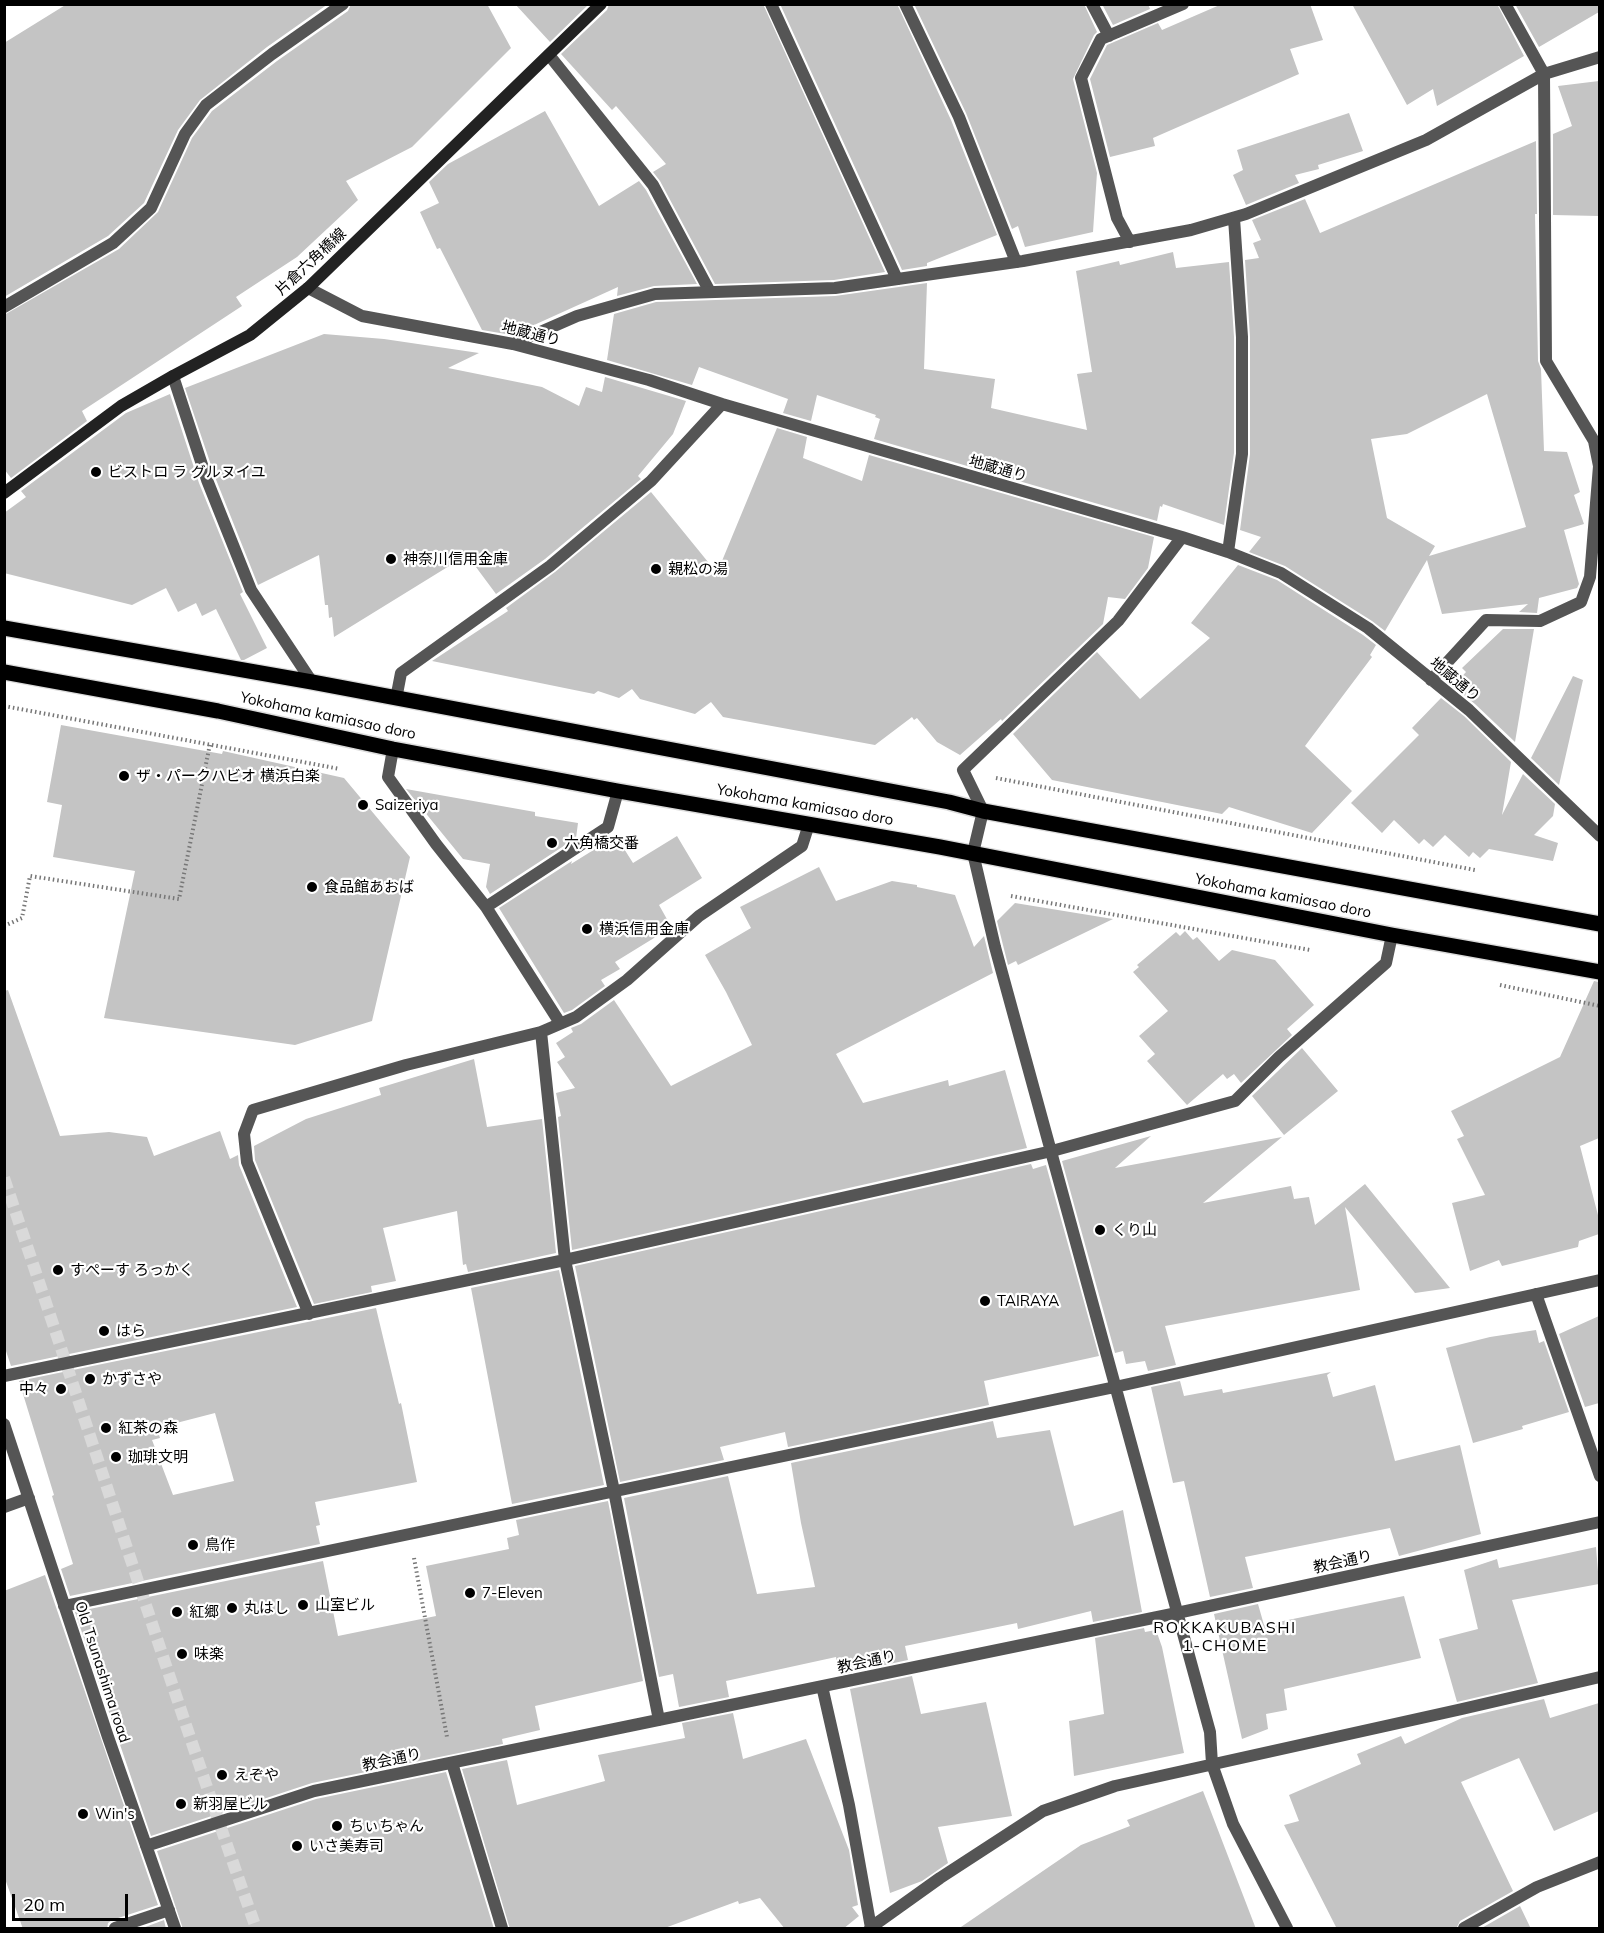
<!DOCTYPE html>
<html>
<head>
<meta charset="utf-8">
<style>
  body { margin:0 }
  #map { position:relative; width:1604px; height:1933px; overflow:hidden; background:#fff; font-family:Mulish,sans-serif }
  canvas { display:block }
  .frame { position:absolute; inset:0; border:6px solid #000; pointer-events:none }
  .scale { position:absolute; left:12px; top:1894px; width:116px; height:27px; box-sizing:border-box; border:3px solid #000; border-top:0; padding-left:8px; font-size:18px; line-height:21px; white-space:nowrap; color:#000; -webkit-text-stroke:4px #fff; paint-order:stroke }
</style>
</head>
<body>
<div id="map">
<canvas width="1604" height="1933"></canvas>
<div class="frame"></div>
<div class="scale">20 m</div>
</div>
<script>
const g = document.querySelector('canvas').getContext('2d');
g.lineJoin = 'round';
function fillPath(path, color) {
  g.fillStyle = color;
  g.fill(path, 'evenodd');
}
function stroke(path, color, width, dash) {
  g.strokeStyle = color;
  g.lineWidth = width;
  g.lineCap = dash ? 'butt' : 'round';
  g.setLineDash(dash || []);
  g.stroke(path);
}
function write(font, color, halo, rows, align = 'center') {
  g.font = font + ' Mulish,"Noto Sans JP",sans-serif';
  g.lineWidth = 4.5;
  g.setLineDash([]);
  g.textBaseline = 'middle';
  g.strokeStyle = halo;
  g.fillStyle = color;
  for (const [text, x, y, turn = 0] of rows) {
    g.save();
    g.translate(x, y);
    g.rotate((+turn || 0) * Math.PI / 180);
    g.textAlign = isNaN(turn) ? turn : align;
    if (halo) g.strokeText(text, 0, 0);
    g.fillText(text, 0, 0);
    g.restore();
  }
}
fillPath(new Path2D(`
  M 67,4 L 328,4 L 267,47 L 200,100 L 178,130 L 144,203 L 108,236 L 4,297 L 4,43 Z
  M 351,4 L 487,4 L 511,48 L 412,147 L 346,181 L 358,200 L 297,257 L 236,297 L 242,306 L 82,411 L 87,421 L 11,478 L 4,469 L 4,315 L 119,249 L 158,212 L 192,138 L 212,111 L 277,61 L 348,11 Z
  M 515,4 L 589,4 L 550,42 Z
  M 609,4 L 763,4 L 885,272 L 834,280 L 715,284 L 660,181 L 653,172 L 666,164 L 616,106 L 612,110 L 561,54 L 607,10 Z
  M 780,4 L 897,4 L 951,120 L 997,235 L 927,263 L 927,266 L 902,270 Z
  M 914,4 L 1084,4 L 1097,32 L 1094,35 L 1073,79 L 1097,173 L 1093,232 L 1025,247 L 1018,226 L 1012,229 L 966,113 Z
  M 1102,4 L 1148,4 L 1150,9 L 1113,25 Z
  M 1222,4 L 1310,4 L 1323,40 L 1290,49 L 1299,74 L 1153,138 L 1155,146 L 1110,157 L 1090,79 L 1107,45 L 1158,23 L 1162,30 Z
  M 1352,4 L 1497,4 L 1524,56 L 1437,106 L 1433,89 L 1407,105 Z
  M 1515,4 L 1599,4 L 1599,12 L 1539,47 Z
  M 1599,81 L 1599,216 L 1553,215 L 1553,134 L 1572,126 L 1558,86 Z
  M 545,111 L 599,206 L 639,181 L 646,190 L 697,284 L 654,286 L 617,296 L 618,287 L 512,335 L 482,330 L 440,248 L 437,249 L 420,212 L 439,203 L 429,182 L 448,164 Z
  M 1349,113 L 1363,151 L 1318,165 L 1319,169 L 1295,175 L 1299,183 L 1246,205 L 1233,175 L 1243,170 L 1237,150 Z
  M 1536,141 L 1537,214 L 1535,214 L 1538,361 L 1541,369 L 1544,451 L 1567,452 L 1580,492 L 1574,495 L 1584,524 L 1564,530 L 1579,584 L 1577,588 L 1539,598 L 1537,613 L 1519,612 L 1528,604 L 1442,614 L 1427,560 L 1385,631 L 1372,621 L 1285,566 L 1249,552 L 1261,537 L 1240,530 L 1250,454 L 1250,337 L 1245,260 L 1259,258 L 1253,243 L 1261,240 L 1252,220 L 1305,199 L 1320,233 ZM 1487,394 L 1526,527 L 1429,556 L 1435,546 L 1387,518 L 1371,439 L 1407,434 Z
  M 1173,252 L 1176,268 L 1229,262 L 1234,337 L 1234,453 L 1224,525 L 1163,504 L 1162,507 L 1160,506 L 1157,521 L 874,439 L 880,419 L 875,417 L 876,415 L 817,395 L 811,421 L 783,413 L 788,399 L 699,367 L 692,385 L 607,360 L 614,314 L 656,302 L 835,296 L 927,283 L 924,369 L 995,379 L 991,408 L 1087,430 L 1077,374 L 1092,372 L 1076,271 L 1119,261 L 1120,265 Z
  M 324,334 L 384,339 L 479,353 L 448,368 L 542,387 L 579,406 L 586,387 L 602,392 L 605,377 L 686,401 L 673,434 L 638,476 L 641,479 L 545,559 L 496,594 L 467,555 L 334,637 L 332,617 L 329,618 L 328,605 L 325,605 L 319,555 L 258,585 L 215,477 L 185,388 Z
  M 170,394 L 199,483 L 243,592 L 240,594 L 267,648 L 244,660 L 241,660 L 216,609 L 202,616 L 196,603 L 178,612 L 166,588 L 132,605 L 4,573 L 4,513 L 26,497 L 21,491 L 126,413 Z
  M 777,428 L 807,437 L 803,458 L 862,481 L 869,455 L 1154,537 L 1148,568 L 1125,599 L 1108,597 L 1103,624 L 1002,721 L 1001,719 L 960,755 L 937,742 L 917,718 L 914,720 L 912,717 L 875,745 L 723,717 L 711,702 L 695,714 L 640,699 L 632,689 L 619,698 L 598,691 L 594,694 L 432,661 L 508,611 L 506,608 L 555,572 L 651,492 L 717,573 Z
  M 1238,565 L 1277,580 L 1363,635 L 1376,645 L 1370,655 L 1372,657 L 1305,746 L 1352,791 L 1312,833 L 1229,807 L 1222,814 L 1052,780 L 1013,734 L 1097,652 L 1140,699 L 1210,638 L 1191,623 Z
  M 1503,629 L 1534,629 L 1515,742 L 1475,704 L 1453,686 L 1466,672 L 1462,668 Z
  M 1573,676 L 1583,680 L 1559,785 L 1531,758 Z
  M 1441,698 L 1464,716 L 1511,762 L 1502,815 L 1523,774 L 1555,804 L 1553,816 L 1534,835 L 1558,843 L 1553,861 L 1489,849 L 1480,858 L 1473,852 L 1469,857 L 1445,835 L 1433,847 L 1424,839 L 1419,844 L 1394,820 L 1382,833 L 1351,803 L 1419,735 L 1412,728 Z
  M 61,725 L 222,754 L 223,751 L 344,778 L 410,857 L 372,1021 L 295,1045 L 104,1018 L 135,871 L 53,857 L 62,805 L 47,802 Z
  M 406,789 L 535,812 L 535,816 L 578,823 L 576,838 L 490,894 L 486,887 L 490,864 L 463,859 Z
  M 616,836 L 633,863 L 677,836 L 702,878 L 659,905 L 668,921 L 654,938 L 615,962 L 620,969 L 601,980 L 605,986 L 572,1010 L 564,1013 L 499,908 L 572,861 L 571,864 Z
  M 819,867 L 836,901 L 892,881 L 917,885 L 917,887 L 955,895 L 974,947 L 984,936 L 993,973 L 836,1054 L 863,1103 L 948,1080 L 949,1086 L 1005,1070 L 1027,1148 L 572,1250 L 558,1117 L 561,1116 L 556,1093 L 575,1088 L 557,1062 L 565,1057 L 556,1043 L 573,1032 L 571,1028 L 581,1024 L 614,1000 L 671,1086 L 752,1045 L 726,992 L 705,955 L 751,928 L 740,907 Z
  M 1015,903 L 1113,919 L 1018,965 L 1016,961 L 1008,965 L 997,921 Z
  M 1185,931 L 1193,940 L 1197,937 L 1219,961 L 1232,950 L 1275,960 L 1314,1005 L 1287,1029 L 1292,1035 L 1241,1083 L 1234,1074 L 1227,1079 L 1223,1074 L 1187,1105 L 1147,1061 L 1155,1054 L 1139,1036 L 1168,1011 L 1133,972 L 1139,967 L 1137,965 L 1176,932 L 1180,936 Z
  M 1594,981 L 1599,982 L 1599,1138 L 1580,1146 L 1599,1219 L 1599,1234 L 1579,1241 L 1578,1247 L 1502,1266 L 1499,1260 L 1470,1271 L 1452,1203 L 1485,1195 L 1457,1139 L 1464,1136 L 1451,1111 L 1560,1057 Z
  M 8,990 L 60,1136 L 109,1132 L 147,1137 L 154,1156 L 220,1131 L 230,1159 L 238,1155 L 239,1165 L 297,1307 L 11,1366 L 4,1345 L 4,991 Z
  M 1302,1048 L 1338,1091 L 1284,1135 L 1252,1096 Z
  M 474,1059 L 487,1127 L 542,1119 L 556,1253 L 468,1272 L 466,1264 L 463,1265 L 457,1211 L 383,1228 L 396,1281 L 371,1286 L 372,1292 L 314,1304 L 255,1160 L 254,1146 L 306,1119 L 381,1095 L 379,1088 Z
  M 1151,1136 L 1115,1168 L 1282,1137 L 1203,1203 L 1291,1186 L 1294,1199 L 1309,1197 L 1315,1225 L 1365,1184 L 1450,1288 L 1415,1293 L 1345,1207 L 1360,1290 L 1165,1326 L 1176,1365 L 1148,1371 L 1145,1361 L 1126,1364 L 1123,1351 L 1115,1353 L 1062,1161 Z
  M 1031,1164 L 1033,1169 L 1046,1165 L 1099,1356 L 984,1381 L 989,1405 L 788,1447 L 785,1432 L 720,1447 L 724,1460 L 620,1482 L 575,1266 Z
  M 559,1270 L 604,1485 L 512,1504 L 471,1288 Z
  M 376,1308 L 399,1404 L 401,1403 L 417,1482 L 315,1502 L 320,1525 L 316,1526 L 320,1544 L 70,1596 L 61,1569 L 73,1564 L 52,1496 L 54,1495 L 19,1381 ZM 215,1413 L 234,1481 L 173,1495 L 152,1440 L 160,1438 L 157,1428 Z
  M 1599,1316 L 1599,1403 L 1585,1407 L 1559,1334 Z
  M 1536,1330 L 1539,1343 L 1544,1341 L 1569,1412 L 1522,1426 L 1523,1429 L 1473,1443 L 1446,1348 L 1490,1337 Z
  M 1331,1372 L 1327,1375 L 1333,1397 L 1375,1385 L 1395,1461 L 1460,1445 L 1481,1534 L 1399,1556 L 1390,1528 L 1245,1557 L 1253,1588 L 1210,1597 L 1184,1481 L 1173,1483 L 1151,1387 L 1180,1381 L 1184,1396 L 1222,1389 L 1223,1393 Z
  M 993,1421 L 997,1438 L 1050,1430 L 1074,1526 L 1123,1510 L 1142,1612 L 1093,1622 L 1091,1611 L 1018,1629 L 1017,1623 L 905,1646 L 908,1660 L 847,1673 L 845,1663 L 837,1664 L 836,1657 L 726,1681 L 729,1697 L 679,1707 L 673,1674 L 659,1677 L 624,1498 L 728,1476 L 757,1594 L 815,1587 L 801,1523 L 791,1463 Z
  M 608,1501 L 643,1681 L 535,1706 L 540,1730 L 502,1739 L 503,1744 L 312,1783 L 151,1836 L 75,1612 L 323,1561 L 338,1636 L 436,1616 L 426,1566 L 509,1549 L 507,1538 L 519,1535 L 516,1520 Z
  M 1596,1547 L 1599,1584 L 1512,1600 L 1538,1683 L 1457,1702 L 1439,1639 L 1478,1629 L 1464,1570 L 1497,1559 L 1499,1568 Z
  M 45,1575 L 158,1905 L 112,1920 L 108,1923 L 107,1929 L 23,1929 L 4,1876 L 4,1591 Z
  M 1404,1596 L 1421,1658 L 1284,1689 L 1287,1710 L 1266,1714 L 1268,1729 L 1242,1739 L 1214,1614 L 1258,1604 L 1264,1625 Z
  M 1144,1628 L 1145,1632 L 1156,1630 L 1162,1647 L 1184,1753 L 1074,1776 L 1069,1721 L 1104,1714 L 1095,1638 Z
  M 912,1676 L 921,1714 L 986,1702 L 1012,1816 L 938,1827 L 948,1863 L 922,1881 L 890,1893 L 850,1689 Z
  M 1544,1699 L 1550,1718 L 1599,1703 L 1599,1811 L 1554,1831 L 1519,1758 L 1461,1782 L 1513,1891 L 1460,1921 L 1456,1929 L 1337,1929 L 1284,1825 L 1299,1821 L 1289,1795 L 1361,1764 L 1357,1754 L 1401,1736 L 1405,1744 L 1462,1718 Z
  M 733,1713 L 743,1759 L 806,1739 L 849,1850 L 858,1905 L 852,1907 L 859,1916 L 843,1929 L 785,1929 L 760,1898 L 739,1904 L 738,1901 L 662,1929 L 510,1929 L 462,1769 L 507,1760 L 517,1805 L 605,1781 L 598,1755 L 685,1738 L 682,1723 Z
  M 446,1772 L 494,1929 L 183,1929 L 157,1851 L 316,1799 Z
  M 1203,1791 L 1256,1929 L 958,1929 L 1081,1845 L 1130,1826 L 1127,1820 Z
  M 1520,1906 L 1531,1929 L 1480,1929 Z
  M 164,1920 L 166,1929 L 140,1929 Z`), '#c4c4c4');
stroke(new Path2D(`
  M 4,1178 C 89,1428 168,1680 256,1928`), '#d9d9d9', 12, [12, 6]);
const primary = new Path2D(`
  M 4,628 L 312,682 L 949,802 L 983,811 L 1600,924
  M 4,672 L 218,711 L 393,749 L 618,791 L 940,847 L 1392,935 L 1600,972`);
stroke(primary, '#dbdbdb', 18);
stroke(new Path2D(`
  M 4,706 L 340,769
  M 996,778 L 1475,870
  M 1011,896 L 1310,950
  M 4,926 L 22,918 L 30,876 L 179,899 L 210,744
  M 1500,985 L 1600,1006
  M 4,1189 L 8,1188
  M 414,1558 L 447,1737`), '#777', 4, [1.5, 3]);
stroke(new Path2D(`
  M 771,4 L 897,279
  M 905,4 L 959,117 L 1016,262
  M 549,55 L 653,185 L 710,292
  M 173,376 L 207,480 L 251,590 L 312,682`), '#555', 12);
stroke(new Path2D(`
  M 1092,4 L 1109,36
  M 1130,242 L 1117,218 L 1081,78 L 1101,39 L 1183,4
  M 308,288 L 362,316 L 513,344 L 649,380 L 722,404 L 1182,537 L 1228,552 L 1281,573 L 1368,628 L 1469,710 L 1600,836
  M 4,307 L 113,243 L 151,208 L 185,134 L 206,105 L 272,54 L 343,4
  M 513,344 L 577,316 L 655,294 L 835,288 L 1023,261 L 1191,230 L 1246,214 L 1426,140 L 1544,74 L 1600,57
  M 1182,537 L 1118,621 L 963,770 L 983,811 L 973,853 L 995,947 L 1210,1732 L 1212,1764 L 1233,1824 L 1287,1928
  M 1228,552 L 1242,454 L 1242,337 L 1234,218
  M 1431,680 L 1486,620 L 1540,621 L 1581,602 L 1590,577 L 1599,466 L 1594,441 L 1546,361 L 1544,74 L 1505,4
  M 396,699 L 401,673 L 550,566 L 651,481 L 722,404
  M 393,749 L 388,777 L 436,844 L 486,907 L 560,1023
  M 486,907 L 608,827 L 618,791
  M 541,1032 L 565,1260 L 614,1491 L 659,1720
  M 1536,1294 L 1600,1476
  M 309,1314 L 247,1162 L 244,1134 L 253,1110 L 406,1065 L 541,1032 L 576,1017 L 627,980 L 699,916 L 802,846 L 809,824
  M 4,1376 L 565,1260 L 1052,1151 L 1235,1101 L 1279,1057 L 1386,963 L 1392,935
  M 4,1424 L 108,1737 L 175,1928
  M 4,1507 L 29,1498
  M 64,1606 L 1115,1387 L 1600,1280
  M 822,1686 L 849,1805 L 871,1928
  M 452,1763 L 502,1928
  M 146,1846 L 314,1791 L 1177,1613 L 1600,1522
  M 115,1928 L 169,1910
  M 870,1928 L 940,1878 L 1043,1811 L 1115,1786 L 1462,1709 L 1600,1677
  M 1464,1928 L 1537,1887 L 1600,1862`), '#555', 12);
stroke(new Path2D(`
  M 4,493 L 121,406 L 173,376 L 250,335 L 308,288 L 601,4`), '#222', 12);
stroke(primary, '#000', 15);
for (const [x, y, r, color] of [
  [96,472,6,"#000"],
  [391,559,6,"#000"],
  [656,569,6,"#000"],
  [124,776,6,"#000"],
  [363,805,6,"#000"],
  [552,843,6,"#000"],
  [312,887,6,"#000"],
  [587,929,6,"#000"],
  [1100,1230,6,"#000"],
  [58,1270,6,"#000"],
  [985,1301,6,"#000"],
  [104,1331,6,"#000"],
  [90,1379,6,"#000"],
  [61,1389,6,"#000"],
  [106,1428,6,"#000"],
  [116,1457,6,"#000"],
  [193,1545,6,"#000"],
  [470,1593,6,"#000"],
  [303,1605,6,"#000"],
  [232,1608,6,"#000"],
  [177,1612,6,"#000"],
  [182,1654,6,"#000"],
  [222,1775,6,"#000"],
  [181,1804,6,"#000"],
  [83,1814,6,"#000"],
  [337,1826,6,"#000"],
  [297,1846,6,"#000"]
]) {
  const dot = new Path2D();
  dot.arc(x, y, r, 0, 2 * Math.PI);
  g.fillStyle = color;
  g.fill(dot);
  stroke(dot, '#fff', 2);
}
write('15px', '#000', '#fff', [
  ["片倉六角橋線",311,262,-43],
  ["地蔵通り",531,334,14],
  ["地蔵通り",998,469,16],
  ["地蔵通り",1455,680,40],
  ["Yokohama kamiasao doro",328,716,12],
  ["Yokohama kamiasao doro",805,805,10],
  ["Yokohama kamiasao doro",1283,896,11],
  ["教会通り",1343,1562,-12],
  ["教会通り",867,1662,-12],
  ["Old Tsunashima road",102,1672,72],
  ["教会通り",392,1760,-12]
]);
write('15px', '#000', '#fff', [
  ["ビストロ ラ グルヌイユ",108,472],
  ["神奈川信用金庫",403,559],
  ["親松の湯",668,569],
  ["ザ・パークハビオ 横浜白楽",136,776],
  ["Saizeriya",375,805],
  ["六角橋交番",564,843],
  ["食品館あおば",324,887],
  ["横浜信用金庫",599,929],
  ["くり山",1112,1230],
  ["すぺーす ろっかく",70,1270],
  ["TAIRAYA",997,1301],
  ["はら",116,1331],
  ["かずさや",102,1379],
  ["中々",49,1389,"right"],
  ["紅茶の森",118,1428],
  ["珈琲文明",128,1457],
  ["鳥作",205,1545],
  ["7-Eleven",482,1593],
  ["山室ビル",315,1605],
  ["丸はし",244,1608],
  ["紅郷",189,1612],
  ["味楽",194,1654],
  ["えぞや",234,1775],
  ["新羽屋ビル",193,1804],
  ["Win's",95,1814],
  ["ちぃちゃん",349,1826],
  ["いさ美寿司",309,1846]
], 'left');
g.letterSpacing = '1.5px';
write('16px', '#000', '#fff', [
  ["ROKKAKUBASHI",1225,1628],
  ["1-CHOME",1225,1646]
]);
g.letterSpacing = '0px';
</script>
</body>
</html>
